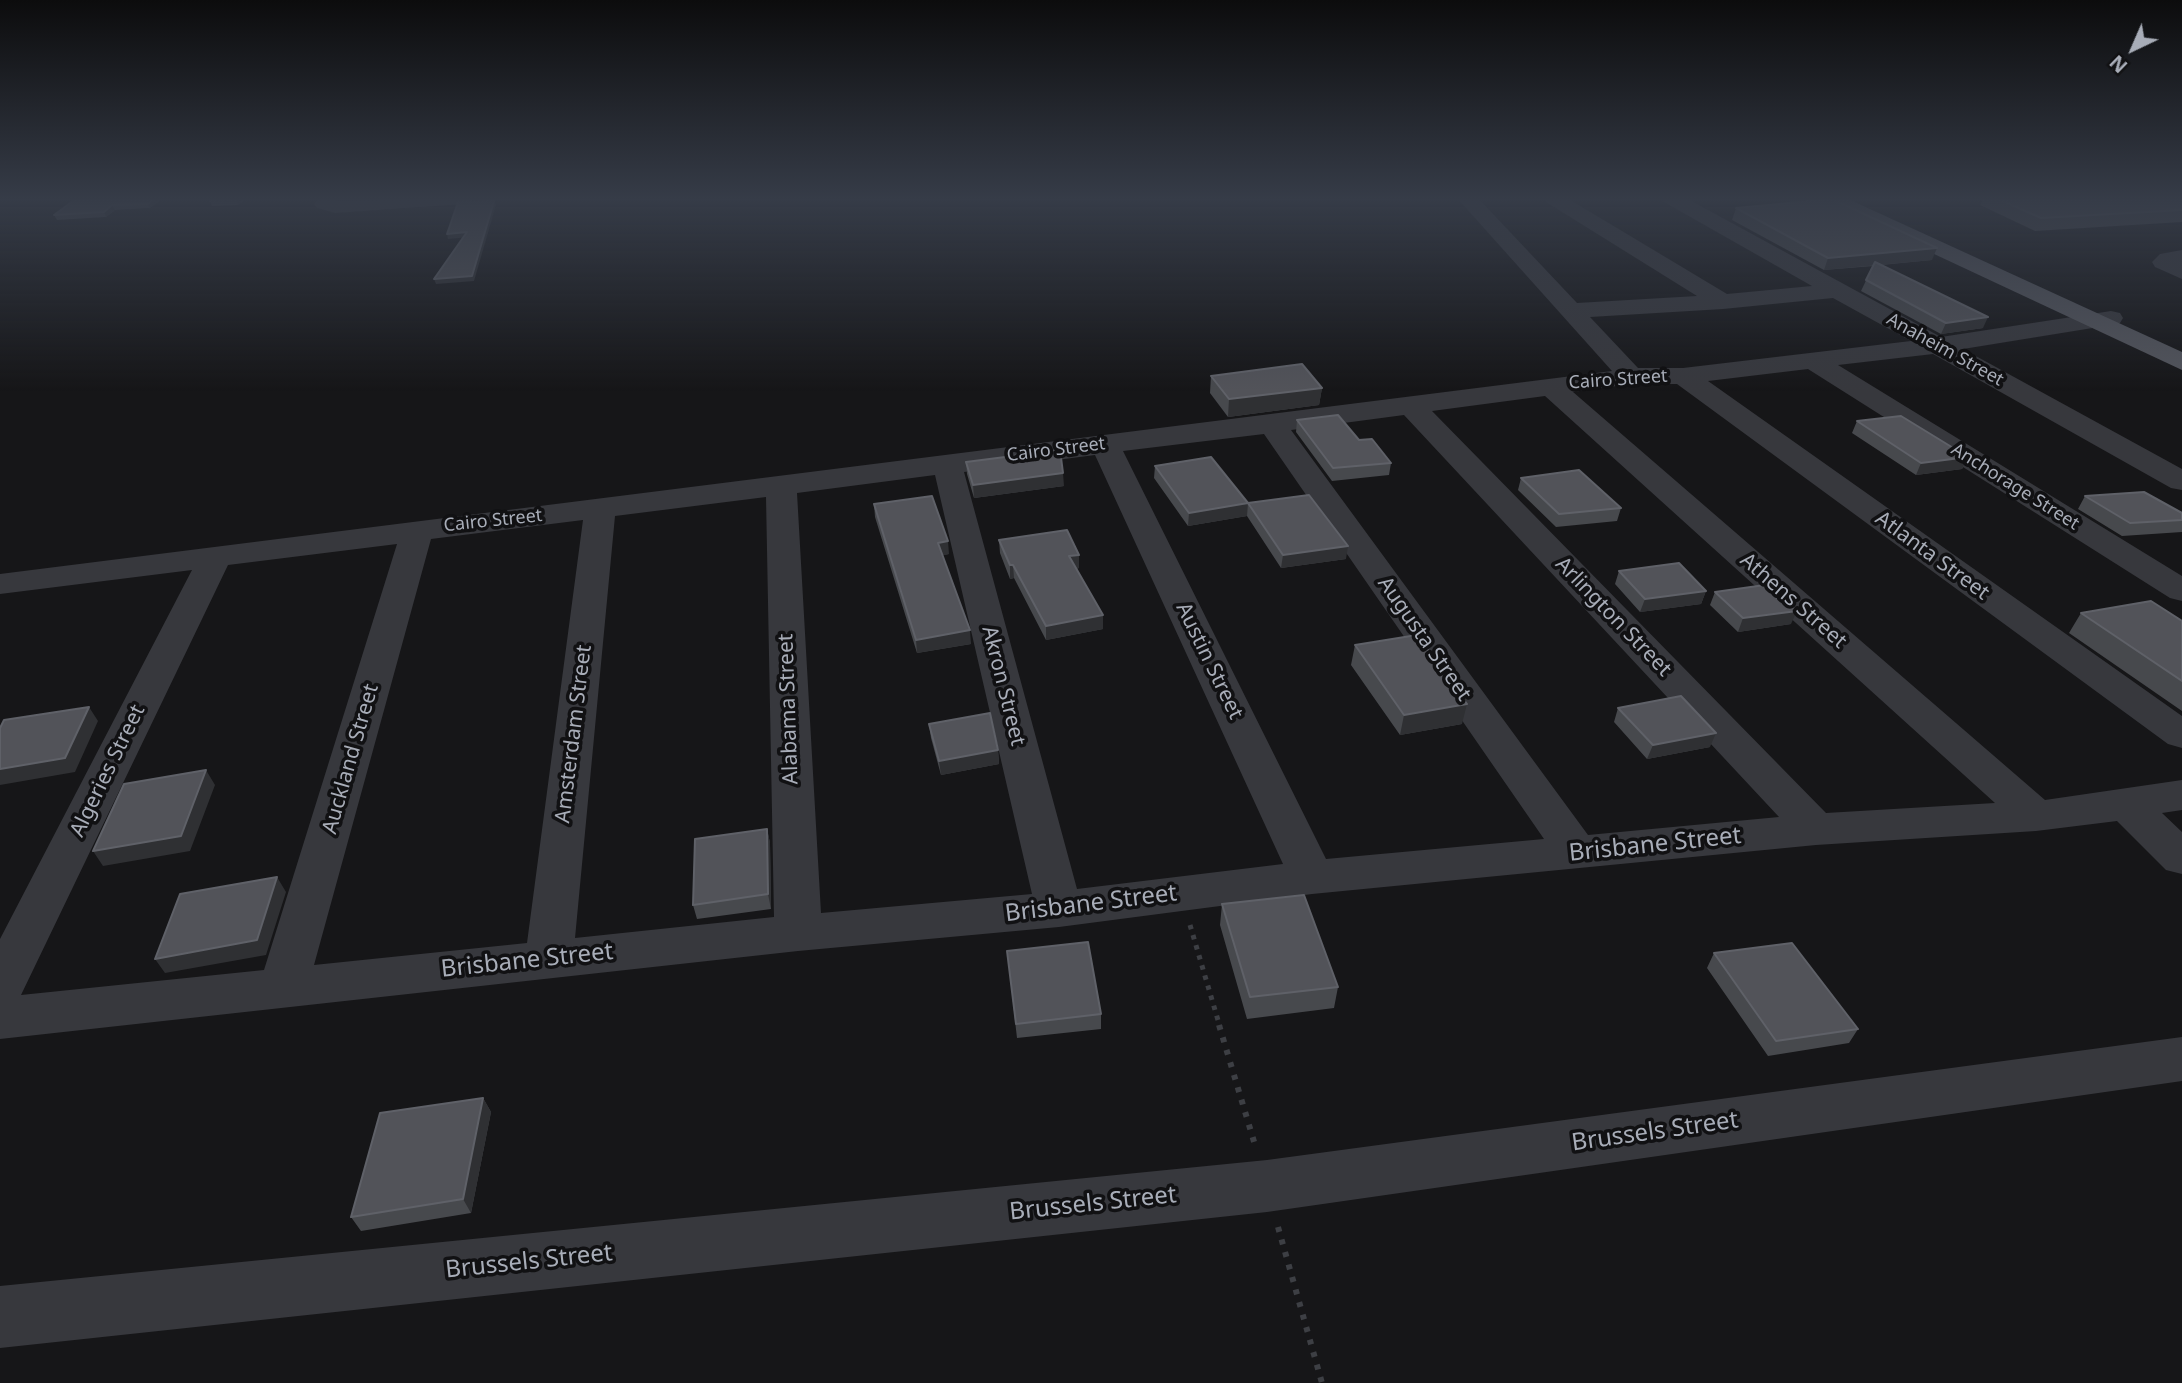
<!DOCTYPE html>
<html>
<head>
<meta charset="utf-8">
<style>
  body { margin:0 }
  #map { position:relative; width:2182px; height:1383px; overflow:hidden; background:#161618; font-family:"Noto Sans",sans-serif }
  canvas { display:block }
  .north { position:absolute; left:2098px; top:14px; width:70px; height:70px; -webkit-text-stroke:5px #111113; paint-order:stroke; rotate:224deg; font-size:19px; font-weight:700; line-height:28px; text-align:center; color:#a8adb8 }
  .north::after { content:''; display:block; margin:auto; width:24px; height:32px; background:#a8adb8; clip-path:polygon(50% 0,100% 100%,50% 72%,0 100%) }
</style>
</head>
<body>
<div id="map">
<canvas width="2182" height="1383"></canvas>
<div class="north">N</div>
</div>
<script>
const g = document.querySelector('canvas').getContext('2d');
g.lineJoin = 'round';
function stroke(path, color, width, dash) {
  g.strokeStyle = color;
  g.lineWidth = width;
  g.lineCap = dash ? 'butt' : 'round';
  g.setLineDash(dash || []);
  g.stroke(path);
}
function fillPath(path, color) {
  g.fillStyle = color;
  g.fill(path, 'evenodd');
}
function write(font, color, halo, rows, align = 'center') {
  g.font = font + ' "Noto Sans",sans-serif';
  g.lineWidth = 7;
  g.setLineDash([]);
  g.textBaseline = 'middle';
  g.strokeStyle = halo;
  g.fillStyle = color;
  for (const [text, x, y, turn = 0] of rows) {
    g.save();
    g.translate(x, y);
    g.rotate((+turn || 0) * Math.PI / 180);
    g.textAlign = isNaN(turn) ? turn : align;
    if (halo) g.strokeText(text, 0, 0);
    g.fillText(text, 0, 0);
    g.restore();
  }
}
stroke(new Path2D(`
  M 1190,925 L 1220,1027`), '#3d3f44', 5, [4.5, 6]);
stroke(new Path2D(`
  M 1219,1025 L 1255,1145
  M 1278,1227 L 1322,1383`), '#3d3f44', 6, [5, 8]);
fillPath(new Path2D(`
  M 319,198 L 340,198 L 338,201 L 474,198 L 471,202 L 464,204 L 335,213 L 317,208 L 314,204 Z
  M 1457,198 L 1478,198 L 1577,303 L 1697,296 L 1546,202 L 1543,198 L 1567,198 L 1727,294 L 1812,286 L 1664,202 L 1661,198 L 1686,198 L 1941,337 L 2111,311 L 2120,313 L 2123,318 L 2120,323 L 2111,325 L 1963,349 L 2182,469 L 2182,490 L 2171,488 L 1933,354 L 1838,365 L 2182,576 L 2182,601 L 2170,598 L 1808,369 L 1708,381 L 2182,716 L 2182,748 L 2168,744 L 1677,384 L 1631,384 L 1573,392 L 2045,800 L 2182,780 L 2182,810 L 2162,813 L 2182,832 L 2182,874 L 2166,870 L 2117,821 L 2036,831 L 1816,845 L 1312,894 L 1059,927 L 798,951 L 0,1039 L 0,939 L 192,570 L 0,594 L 0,574 L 1612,371 ZM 1833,298 L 1911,341 L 1683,368 L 1638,368 L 1590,317 L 1723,309 ZM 1545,396 L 1995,803 L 1826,813 L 1432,411 ZM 1404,415 L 1779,817 L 1588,835 L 1291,430 ZM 1264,434 L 1544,839 L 1326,859 L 1123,451 ZM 1095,455 L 1283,864 L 1077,889 L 964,472 ZM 935,475 L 1032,894 L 821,913 L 797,493 ZM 766,497 L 774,917 L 575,938 L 615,516 ZM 583,520 L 527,943 L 314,965 L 431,539 ZM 397,544 L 264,970 L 21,995 L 228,565 Z
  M 2182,250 L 2182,279 L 2155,267 L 2152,262 L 2160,254 Z
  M 2182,1037 L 2182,1081 L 1267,1212 L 0,1348 L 0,1286 L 1267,1160 Z`), '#37383d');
fillPath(new Path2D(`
  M 1820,198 L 1846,198 L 2182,352 L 2182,370 L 1823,202 Z`), '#53555c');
fillPath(new Path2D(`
  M 77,198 L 163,198 L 150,208 L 115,210 L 106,217 L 57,220 L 54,215 Z
  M 211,198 L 247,198 L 238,205 L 212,206 L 210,201 Z
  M 1984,198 L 2182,198 L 2182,222 L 2035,231 L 1980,205 Z
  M 1736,208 L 1932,260 L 1881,265 L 1983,328 L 1941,334 L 1861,291 L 1873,266 L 1824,270 L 1732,220 Z
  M 1211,376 L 1322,388 L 1319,405 L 1228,417 L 1210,393 Z
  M 1297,420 L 1359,440 L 1391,463 L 1389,475 L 1332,481 L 1296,432 Z
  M 1857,421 L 1968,457 L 1962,469 L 1916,475 L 1852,433 Z
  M 966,462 L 1064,486 L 974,498 L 967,474 Z
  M 1155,466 L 1248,503 L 1346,559 L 1281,568 L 1247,516 L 1188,526 L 1154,478 Z
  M 1521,478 L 1621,508 L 1617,521 L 1556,527 L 1518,490 Z
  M 2085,496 L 2182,513 L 2182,532 L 2122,536 L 2078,509 Z
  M 874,504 L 949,554 L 943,555 L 971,644 L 917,653 L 875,517 Z
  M 999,540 L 1079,568 L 1076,569 L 1103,629 L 1046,640 L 1014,578 L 1010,579 L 1000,553 Z
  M 1619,571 L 1706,591 L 1701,604 L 1640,612 L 1615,584 Z
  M 1715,592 L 1791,624 L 1738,632 L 1710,605 Z
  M 2081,613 L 2182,621 L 2182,711 L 2069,633 Z
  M 1355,645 L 1462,724 L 1400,735 L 1351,665 Z
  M 1618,708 L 1710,747 L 1647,759 L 1614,722 Z
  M 929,724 L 998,750 L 999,764 L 941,775 L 931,738 Z
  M 767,829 L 770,843 L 771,909 L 697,919 L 693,905 Z
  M 1222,904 L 1338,987 L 1334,1008 L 1247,1019 L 1220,925 Z
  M 1007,951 L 1101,1014 L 1101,1029 L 1017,1038 Z
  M 1714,953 L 1858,1029 L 1849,1043 L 1768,1056 L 1707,968 Z
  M 483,1098 L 491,1112 L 471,1213 L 361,1231 L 351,1217 Z`), '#47494d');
fillPath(new Path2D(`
  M 155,198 L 163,198 L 150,208 L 148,204 Z
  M 239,198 L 247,198 L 238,205 L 236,200 Z
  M 494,201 L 496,205 L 474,281 L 436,284 L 434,279 Z
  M 112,205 L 115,210 L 106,217 L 104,212 Z
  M 467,232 L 469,237 L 448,239 L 447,234 Z
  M 1937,248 L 1932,260 L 1824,270 L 1828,258 Z
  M 1988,317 L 1983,328 L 1941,334 L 1946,323 Z
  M 1322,388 L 1319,405 L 1228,417 L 1229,399 Z
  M 1968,457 L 1962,469 L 1916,475 L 1921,463 Z
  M 1063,473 L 1064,486 L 974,498 L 973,485 Z
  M 1248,503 L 1247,516 L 1188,526 L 1189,513 Z
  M 948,541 L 949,554 L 939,556 L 938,543 Z
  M 1348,546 L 1346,559 L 1281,568 L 1283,555 Z
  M 1079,555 L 1079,568 L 1069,570 L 1069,556 Z
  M 1010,565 L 1013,565 L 1014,578 L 1010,579 Z
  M 1706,591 L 1701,604 L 1640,612 L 1645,599 Z
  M 1797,611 L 1791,624 L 1738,632 L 1743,618 Z
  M 1103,615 L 1103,629 L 1046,640 L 1046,626 Z
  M 970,630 L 971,644 L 917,653 L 916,640 Z
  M 1467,704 L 1462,724 L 1400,735 L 1404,715 Z
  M 89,707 L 98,721 L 75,772 L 0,785 L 0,769 Z
  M 1716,733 L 1710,747 L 1647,759 L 1653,745 Z
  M 998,750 L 999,764 L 941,775 L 939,761 Z
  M 206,770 L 215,785 L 190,851 L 103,866 L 93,851 Z
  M 767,829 L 770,843 L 771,909 L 768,894 Z
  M 277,877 L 286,892 L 266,955 L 165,973 L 155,959 Z
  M 483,1098 L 491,1112 L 471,1213 L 463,1199 Z`), '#2f3033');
const building = new Path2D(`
  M 77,198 L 155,198 L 148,204 L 112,205 L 104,212 L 54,215 Z
  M 211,198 L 239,198 L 236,200 L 210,201 Z
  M 1996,198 L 2182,198 L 2182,210 L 2041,218 Z
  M 1832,199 L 1937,248 L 1828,258 L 1736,208 Z
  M 494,201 L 472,276 L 434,279 L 467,232 L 447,234 L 458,202 Z
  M 1875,262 L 1988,317 L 1946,323 L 1866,280 Z
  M 1302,364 L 1322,388 L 1229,399 L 1211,376 Z
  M 1338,415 L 1359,440 L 1372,439 L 1391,463 L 1333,468 L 1297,420 Z
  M 1901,416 L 1968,457 L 1921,463 L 1857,421 Z
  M 1060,450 L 1063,473 L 973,485 L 966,462 Z
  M 1211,457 L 1248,503 L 1189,513 L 1155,466 Z
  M 1579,470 L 1621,508 L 1559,514 L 1521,478 Z
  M 2144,492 L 2182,513 L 2182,520 L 2130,523 L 2085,496 Z
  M 1309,495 L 1348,546 L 1283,555 L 1248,503 Z
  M 932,496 L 948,541 L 938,543 L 970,630 L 916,640 L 874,504 Z
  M 1067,530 L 1079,555 L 1069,556 L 1103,615 L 1046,626 L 1013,565 L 1010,565 L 999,540 Z
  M 1679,563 L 1706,591 L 1645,599 L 1619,571 Z
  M 1765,585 L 1797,611 L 1743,618 L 1715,592 Z
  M 2151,601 L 2182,621 L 2182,681 L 2081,613 Z
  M 1417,635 L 1467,704 L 1404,715 L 1355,645 Z
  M 1681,696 L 1716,733 L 1653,745 L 1618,708 Z
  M 89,707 L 65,758 L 0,769 L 0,728 L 4,720 Z
  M 990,713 L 998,750 L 939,761 L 929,724 Z
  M 206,770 L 181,836 L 93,851 L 124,784 Z
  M 767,829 L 768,894 L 693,905 L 695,839 Z
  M 277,877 L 257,940 L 155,959 L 180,894 Z
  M 1304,895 L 1338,987 L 1250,997 L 1222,904 Z
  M 1088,942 L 1101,1014 L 1016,1024 L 1007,951 Z
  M 1792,943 L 1858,1029 L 1776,1041 L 1714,953 Z
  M 483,1098 L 463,1199 L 351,1217 L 380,1113 Z`);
fillPath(building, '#525359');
stroke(building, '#5f6168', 2);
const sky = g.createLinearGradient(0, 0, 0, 391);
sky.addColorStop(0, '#0c0c0d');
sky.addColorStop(0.51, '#363c48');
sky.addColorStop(1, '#363c4800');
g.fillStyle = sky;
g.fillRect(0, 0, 2182, 391);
write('18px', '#a8adb8', '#111113', [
  ["Anaheim Street",1945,350,29],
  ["Cairo Street",1618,380,-4],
  ["Cairo Street",1056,450,-7],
  ["Anchorage Street",2015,487,32],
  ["Cairo Street",493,521,-6]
]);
write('21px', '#a8adb8', '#111113', [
  ["Atlanta Street",1932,556,36],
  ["Athens Street",1793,601,41],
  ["Arlington Street",1613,617,46],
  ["Augusta Street",1424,639,55],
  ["Austin Street",1209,661,64],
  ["Akron Street",1003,686,76],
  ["Alabama Street",789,709,-92],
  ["Amsterdam Street",574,734,-83],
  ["Auckland Street",351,759,-74],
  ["Algeries Street",108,771,-64]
]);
write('24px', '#a8adb8', '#111113', [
  ["Brisbane Street",1655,845,-6],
  ["Brisbane Street",1091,904,-7],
  ["Brisbane Street",527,961,-6],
  ["Brussels Street",1655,1132,-8],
  ["Brussels Street",1093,1204,-6],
  ["Brussels Street",529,1262,-6]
]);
</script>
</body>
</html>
